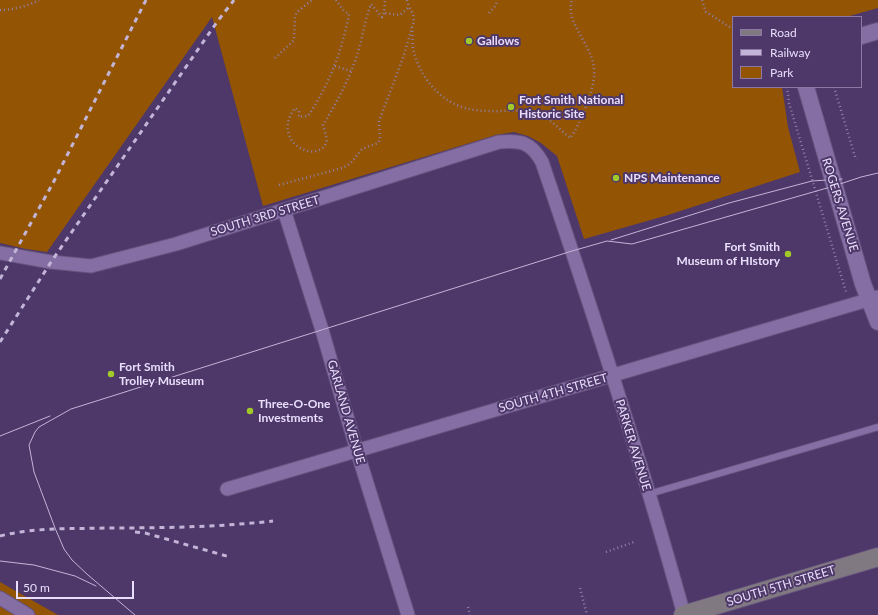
<!DOCTYPE html>
<html>
<head>
<meta charset="utf-8">
<style>
  body { margin:0 }
  #map { position:relative; width:878px; height:615px; overflow:hidden; background:#4e3769; font-family:Lato,sans-serif }
  canvas { display:block }
  .legend { position:absolute; left:732px; top:16px; width:130px; height:72px; box-sizing:border-box; background:#4e3769; border:1px solid #8c79a3; margin:0; padding:5px 7px; list-style:none; font-size:12px; color:#e8ddfb }
  .legend li { display:flex; align-items:center; gap:8px; height:20px }
  .legend b { width:20px; border:1px solid #8c79a3 }
  .scale { position:absolute; left:16px; top:581px; width:118px; height:18px; box-sizing:border-box; border:2px solid #e8ddfb; border-top:0; padding-left:5px; font-size:12px; line-height:14px; white-space:nowrap; color:#e8ddfb; -webkit-text-stroke:3px #4e3769; paint-order:stroke }
</style>
</head>
<body>
<div id="map">
<canvas width="878" height="615"></canvas>
<ul class="legend">
<li><b style="height:5px;background:#817982"></b>Road</li>
<li><b style="height:5px;background:#c3b5d8"></b>Railway</li>
<li><b style="height:11px;background:#935503"></b>Park</li>
</ul>
<div class="scale">50 m</div>
</div>
<script>
const g = document.querySelector('canvas').getContext('2d');
g.lineJoin = 'round';
function fillPath(path, color) {
  g.fillStyle = color;
  g.fill(path, 'evenodd');
}
function stroke(path, color, width, dash) {
  g.strokeStyle = color;
  g.lineWidth = width;
  g.lineCap = dash ? 'butt' : 'round';
  g.setLineDash(dash || []);
  g.stroke(path);
}
function write(font, color, halo, rows, align = 'center') {
  g.font = font + ' Lato,sans-serif';
  g.lineWidth = 4;
  g.setLineDash([]);
  g.textBaseline = 'middle';
  g.strokeStyle = halo;
  g.fillStyle = color;
  for (const [text, x, y, turn = 0] of rows) {
    g.save();
    g.translate(x, y);
    g.rotate((+turn || 0) * Math.PI / 180);
    g.textAlign = isNaN(turn) ? turn : align;
    if (halo) g.strokeText(text, 0, 0);
    g.fillText(text, 0, 0);
    g.restore();
  }
}
fillPath(new Path2D(`
  M 0,0 L 878,0 L 878,8 L 846,17 L 733,17 L 733,87 L 782,87 L 788,127 L 800,172 L 668,215 L 584,239 L 557,156 L 541,143 L 528,136 L 514,132 L 496,135 L 263,206 L 212,17 L 47,252 L 26,249 L 0,243 Z
  M 0,582 L 58,615 L 0,615 Z`), '#935503');
const service = new Path2D(`
  M 649,494 L 878,427`);
const minor = new Path2D(`
  M 284,210 L 322,330 L 357,451 L 408,615
  M 0,253 L 51,262 L 91,266 L 176,244 L 499,142 C 520,140 531,142 542,162 C 593,312 642,462 684,615
  M 227,489 L 878,297
  M 0,598 L 28,615`);
const tertiary = new Path2D(`
  M 861,36 L 878,31
  M 806,87 L 863,284 L 878,322`);
const secondary = new Path2D(`
  M 683,615 L 878,557`);
stroke(service, '#66537d', 8);
stroke(minor, '#66537d', 15);
stroke(tertiary, '#66537d', 18);
stroke(secondary, '#66537d', 20);
stroke(new Path2D(`
  M 336,0 L 344,11 L 349,14 C 342,51 329,85 308,116 L 299,117 L 299,111 L 295,108 C 270,141 316,165 326,143 C 328,139 324,130 323,125 C 337,102 350,78 358,52 C 363,36 365,19 371,4 L 382,17 L 384,13 L 385,0
  M 407,0 L 409,7
  M 702,0 L 706,12 L 733,29
  M 0,10 C 13,10 28,6 39,0
  M 489,13 L 496,5 L 497,0
  M 412,27 C 413,34 412,41 413,48 C 418,73 436,97 459,106 C 469,110 480,111 490,111 C 505,112 520,108 535,113 C 549,117 559,129 570,138 C 580,126 592,93 594,78 C 595,70 593,60 590,54 C 583,36 566,19 572,0
  M 275,58 L 294,40 L 295,16 L 297,12 L 312,0
  M 335,66 L 351,71
  M 787,87 L 789,103 L 846,292
  M 834,87 L 856,160
  M 279,185 L 342,168 L 350,164 L 362,149 L 378,143 L 380,139 L 379,121 L 403,58 L 414,21 L 413,14 L 409,7 L 400,15 L 384,13
  M 606,552 L 634,542
  M 580,588 L 587,615
  M 468,607 L 470,615`), '#917fa8', 2.5, [1, 3]);
stroke(service, '#856ea4', 6);
stroke(minor, '#856ea4', 13);
stroke(tertiary, '#856ea4', 16);
stroke(secondary, '#817982', 18);
stroke(new Path2D(`
  M 611,240 L 729,203 L 812,181 L 842,179
  M 0,436 L 50,416
  M 0,561 L 34,565 L 75,576 L 96,586
  M 135,615 L 88,575 L 72,560 L 64,549 L 55,528 L 34,472 L 29,445 L 35,432 L 39,427 L 71,409 L 572,251 L 607,241 L 632,244 L 834,186 L 861,177 L 878,173`), '#c3b5d8', 1);
stroke(new Path2D(`
  M 0,279 L 53,183 L 146,0
  M 0,342 L 51,262 L 217,22 L 234,0
  M 135,532 L 145,533 L 230,557
  M 0,536 C 36,527 73,529 109,528 C 163,528 219,527 273,521`), '#c3b5d8', 3, [5, 5]);
for (const [x, y, r, color] of [
  [469,41,4,"#a1c92a"],
  [511,107,4,"#a1c92a"],
  [616,178,4,"#a1c92a"],
  [788,254,4,"#a1c92a"],
  [111,374,4,"#a1c92a"],
  [250,411,4,"#a1c92a"]
]) {
  const dot = new Path2D();
  dot.arc(x, y, r, 0, 2 * Math.PI);
  g.fillStyle = color;
  g.fill(dot);
  stroke(dot, '#4e3769', 1.5);
}
write('bold 12px', '#e8ddfb', '#4e3769', [
  ["Gallows",477,41],
  ["Fort Smith National",519,100],
  ["Historic Site",519,114],
  ["NPS Maintenance",624,178],
  ["Fort Smith",780,247,"right"],
  ["Museum of HIstory",780,261,"right"],
  ["Fort Smith",119,367],
  ["Trolley Museum",119,381],
  ["Three-O-One",258,404],
  ["Investments",258,418]
], 'left');
write('12px', '#e8ddfb', '#4e3769', [
  ["ROGERS AVENUE",840,205,73],
  ["SOUTH 3RD STREET",265,216,-17],
  ["SOUTH 4TH STREET",553,393,-16],
  ["GARLAND AVENUE",346,412,74],
  ["PARKER AVENUE",633,445,73],
  ["SOUTH 5TH STREET",781,586,-17]
]);
</script>
</body>
</html>
